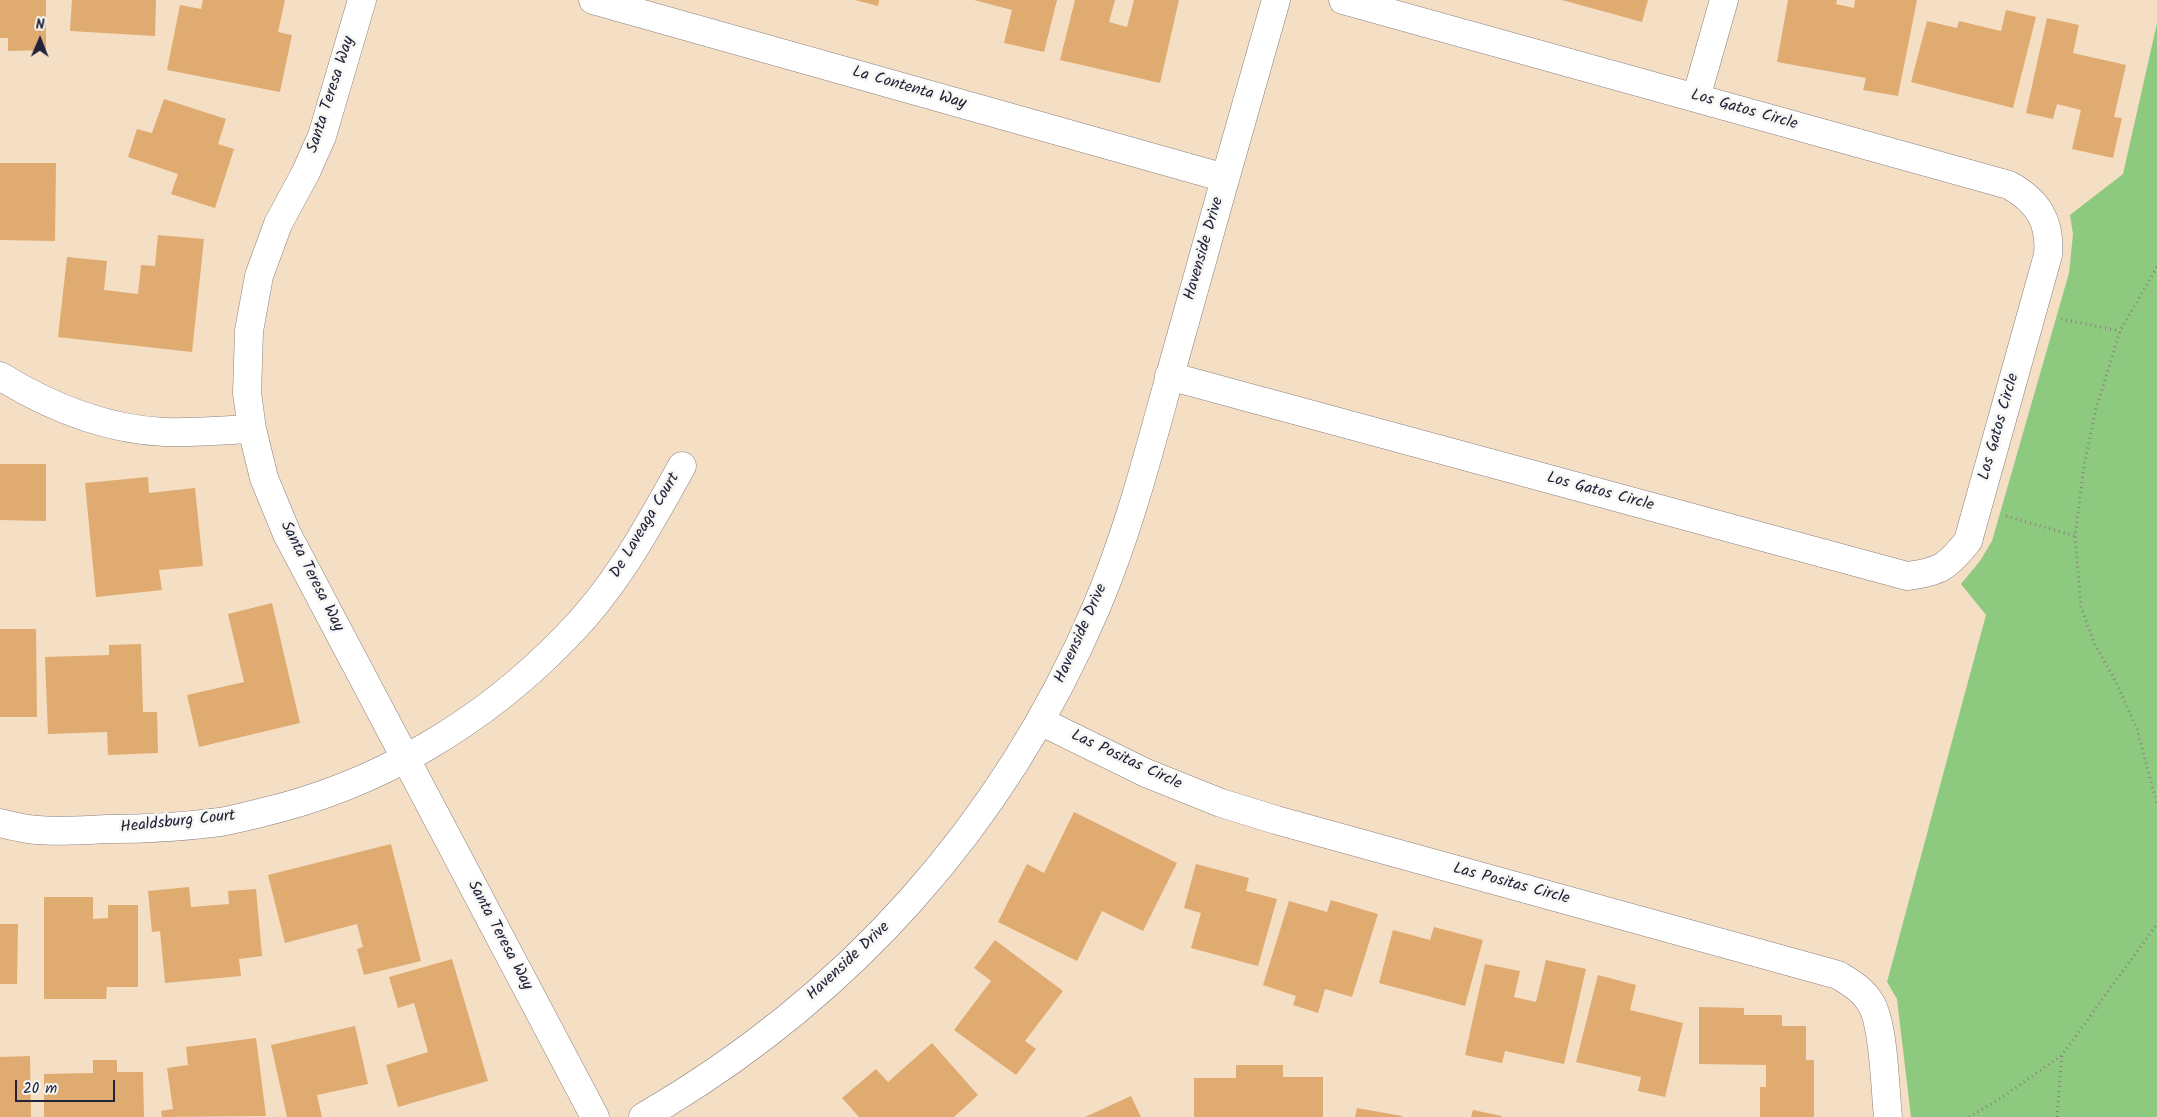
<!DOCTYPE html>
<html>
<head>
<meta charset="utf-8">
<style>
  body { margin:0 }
  #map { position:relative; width:2157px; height:1117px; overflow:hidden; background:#f4dec4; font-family:Kalam,sans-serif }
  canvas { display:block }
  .north { position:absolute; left:15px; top:15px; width:50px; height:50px; -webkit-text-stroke:4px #f6f6f2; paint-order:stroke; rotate:1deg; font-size:14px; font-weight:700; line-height:20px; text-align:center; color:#22223b }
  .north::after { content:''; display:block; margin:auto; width:18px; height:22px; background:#22223b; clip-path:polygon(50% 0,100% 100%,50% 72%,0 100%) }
  .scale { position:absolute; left:15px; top:1080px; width:100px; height:22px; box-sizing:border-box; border:2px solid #22223b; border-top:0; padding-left:6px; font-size:15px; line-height:18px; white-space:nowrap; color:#22223b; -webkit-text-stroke:4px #f6f6f2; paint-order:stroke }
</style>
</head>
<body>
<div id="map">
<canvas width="2157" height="1117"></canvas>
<div class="north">N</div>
<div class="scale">20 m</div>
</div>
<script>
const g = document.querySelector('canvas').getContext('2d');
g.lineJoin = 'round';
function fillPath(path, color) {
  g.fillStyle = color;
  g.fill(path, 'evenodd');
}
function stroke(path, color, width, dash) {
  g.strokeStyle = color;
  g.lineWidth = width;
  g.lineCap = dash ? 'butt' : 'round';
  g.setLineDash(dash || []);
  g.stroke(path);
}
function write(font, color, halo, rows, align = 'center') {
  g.font = font + ' Kalam,sans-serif';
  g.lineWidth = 5;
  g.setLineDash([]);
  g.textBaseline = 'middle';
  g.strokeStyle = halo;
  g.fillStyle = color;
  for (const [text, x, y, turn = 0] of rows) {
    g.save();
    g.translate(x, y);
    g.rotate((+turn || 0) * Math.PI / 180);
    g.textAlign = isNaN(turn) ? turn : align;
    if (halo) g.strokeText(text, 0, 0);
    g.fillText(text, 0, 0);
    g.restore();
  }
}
fillPath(new Path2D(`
  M 2157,23 L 2157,1117 L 1911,1117 L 1897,999 L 1887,982 L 1986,615 L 1961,584 L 1980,561 L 1992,541 L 2069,273 L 2073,234 L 2070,215 L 2123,174 Z`), '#8dca80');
fillPath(new Path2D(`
  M 0,0 L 46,0 L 46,50 L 8,51 L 8,38 L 0,38 Z
  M 72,0 L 156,0 L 155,36 L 70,31 Z
  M 203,0 L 285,0 L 278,32 L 292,35 L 280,92 L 167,70 L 180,5 L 201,9 Z
  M 855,0 L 879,0 L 878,6 Z
  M 974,0 L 1057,0 L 1044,52 L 1004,43 L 1012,10 Z
  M 1075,0 L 1115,0 L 1109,22 L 1127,27 L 1134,0 L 1179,0 L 1160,83 L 1060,60 Z
  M 1562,0 L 1648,0 L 1642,22 Z
  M 1788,0 L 1837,0 L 1836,4 L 1854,8 L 1855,0 L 1917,0 L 1898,96 L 1863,90 L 1866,78 L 1777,62 Z
  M 2006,10 L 2036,17 L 2013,108 L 1911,82 L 1927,21 L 1957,28 L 1959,21 L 2001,31 Z
  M 2047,18 L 2079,25 L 2073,53 L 2126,65 L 2114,117 L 2122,118 L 2113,158 L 2072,149 L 2081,110 L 2057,104 L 2053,119 L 2026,113 Z
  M 164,99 L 226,119 L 218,144 L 234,149 L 215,208 L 171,194 L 178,174 L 128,157 L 137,129 L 152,133 Z
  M 0,163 L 56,163 L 55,241 L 0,240 Z
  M 158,235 L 204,239 L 192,352 L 58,337 L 67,257 L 107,261 L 104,290 L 138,294 L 141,265 L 155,266 Z
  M 0,464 L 46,464 L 46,521 L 0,520 Z
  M 148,477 L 149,493 L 195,488 L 203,566 L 159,570 L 162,590 L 96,597 L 85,483 Z
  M 272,603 L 300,723 L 199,747 L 187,695 L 244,682 L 228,614 Z
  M 0,629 L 36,629 L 37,717 L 0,717 Z
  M 141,644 L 143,712 L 157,712 L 158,753 L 108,755 L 107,732 L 48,734 L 45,657 L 109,655 L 109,645 Z
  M 1074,812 L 1177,863 L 1143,931 L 1102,911 L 1077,961 L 998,922 L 1027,864 L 1044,873 Z
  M 391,844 L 421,961 L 364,975 L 357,949 L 363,947 L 357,924 L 285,943 L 268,875 Z
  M 1196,864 L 1249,878 L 1246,891 L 1277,899 L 1258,966 L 1191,948 L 1201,913 L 1184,908 Z
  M 189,887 L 191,907 L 229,904 L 228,891 L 256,889 L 262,956 L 239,959 L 241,976 L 165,983 L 160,931 L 152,932 L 148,891 Z
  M 44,897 L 93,897 L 93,919 L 108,918 L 108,905 L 138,905 L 138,987 L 107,987 L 106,999 L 44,999 Z
  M 1331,900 L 1378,914 L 1352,997 L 1325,989 L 1318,1013 L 1293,1005 L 1296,996 L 1263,985 L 1289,901 L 1327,912 Z
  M 0,924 L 18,924 L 17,984 L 0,984 Z
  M 1434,927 L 1483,940 L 1465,1006 L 1379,983 L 1393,930 L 1430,940 Z
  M 995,940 L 1063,991 L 1025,1041 L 1036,1049 L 1016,1075 L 954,1030 L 991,981 L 974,968 Z
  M 452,959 L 488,1081 L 398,1107 L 386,1065 L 428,1052 L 414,1003 L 398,1008 L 389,977 Z
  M 1546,960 L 1586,969 L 1564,1064 L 1505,1051 L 1502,1063 L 1465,1055 L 1485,964 L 1520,971 L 1514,997 L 1536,1002 Z
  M 1598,975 L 1636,985 L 1630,1010 L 1683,1023 L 1665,1097 L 1638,1091 L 1641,1077 L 1576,1062 Z
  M 1699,1007 L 1744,1008 L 1744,1015 L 1782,1015 L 1782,1026 L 1806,1026 L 1806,1060 L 1814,1060 L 1814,1117 L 1760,1117 L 1760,1087 L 1766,1087 L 1766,1065 L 1699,1064 Z
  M 355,1026 L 368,1084 L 317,1095 L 322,1117 L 287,1117 L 271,1045 Z
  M 256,1038 L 266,1116 L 162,1117 L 161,1111 L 173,1109 L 167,1068 L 188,1065 L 186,1047 Z
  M 932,1043 L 978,1095 L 954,1117 L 859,1117 L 842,1098 L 876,1069 L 888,1082 Z
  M 30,1056 L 31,1117 L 0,1117 L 0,1057 Z
  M 93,1060 L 117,1060 L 117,1072 L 143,1072 L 144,1117 L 44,1117 L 44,1074 L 93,1073 Z
  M 1236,1065 L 1283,1065 L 1283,1077 L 1323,1077 L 1323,1117 L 1194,1117 L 1194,1078 L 1236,1078 Z
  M 1131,1096 L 1141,1117 L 1085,1117 Z
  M 1357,1108 L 1402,1116 L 1402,1117 L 1355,1117 Z
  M 1473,1110 L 1502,1116 L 1502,1117 L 1471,1117 Z`), '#e0ab71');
const minor = new Path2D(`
  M 362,0 L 322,136 L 306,172 L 278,224 L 259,276 L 249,331 L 247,393 L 252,429 L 264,478 L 287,534 L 595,1117
  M 593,0 L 1225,178
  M 1696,98 L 1724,0
  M 0,376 C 50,407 105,429 164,432 C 193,433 223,430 252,429
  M 1169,376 L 1907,576 C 1940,572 1947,567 1968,541 L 2048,255 C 2051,222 2038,201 2009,185 L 1343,0
  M 1040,721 L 1146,773 L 1221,803 L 1276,820 L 1838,975 C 1851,983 1862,989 1870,1002 C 1884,1022 1885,1090 1888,1117
  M 0,823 C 12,826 25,829 37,830 C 60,832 84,830 108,829 C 145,829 182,827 220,822 C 233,820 247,816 260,813 C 377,786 483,723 566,637 C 616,587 648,527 682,466
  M 643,1117 C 847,999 1003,826 1096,608 C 1132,524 1153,435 1178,347 C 1210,231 1243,116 1276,0`);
stroke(minor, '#8b8080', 29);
stroke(new Path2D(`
  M 2157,267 L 2120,331 L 2096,409 L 2084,465 L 2075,536 L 2081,607 L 2095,645 L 2114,678 L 2137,729 L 2157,804
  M 2061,319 L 2120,331
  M 2006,516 L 2075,536
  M 1969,1117 L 2001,1098 L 2062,1055 L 2157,924
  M 2057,1117 L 2062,1055`), '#8b8080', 3, [1, 4]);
stroke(minor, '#fff', 28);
write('16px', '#22223b', '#f6f6f2', [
  ["La Contenta Way",909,89,16],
  ["Santa Teresa Way",332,95,-72],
  ["Los Gatos Circle",1744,111,16],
  ["Havenside Drive",1205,249,-74],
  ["Los Gatos Circle",2000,427,-74],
  ["Los Gatos Circle",1600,493,15],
  ["De Laveaga Court",646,526,-59],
  ["Santa Teresa Way",311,577,63],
  ["Havenside Drive",1082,634,-66],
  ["Las Positas Circle",1126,761,25],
  ["Healdsburg Court",178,823,-6],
  ["Las Positas Circle",1511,885,15],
  ["Santa Teresa Way",499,936,62],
  ["Havenside Drive",849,962,-43]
]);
</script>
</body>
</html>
